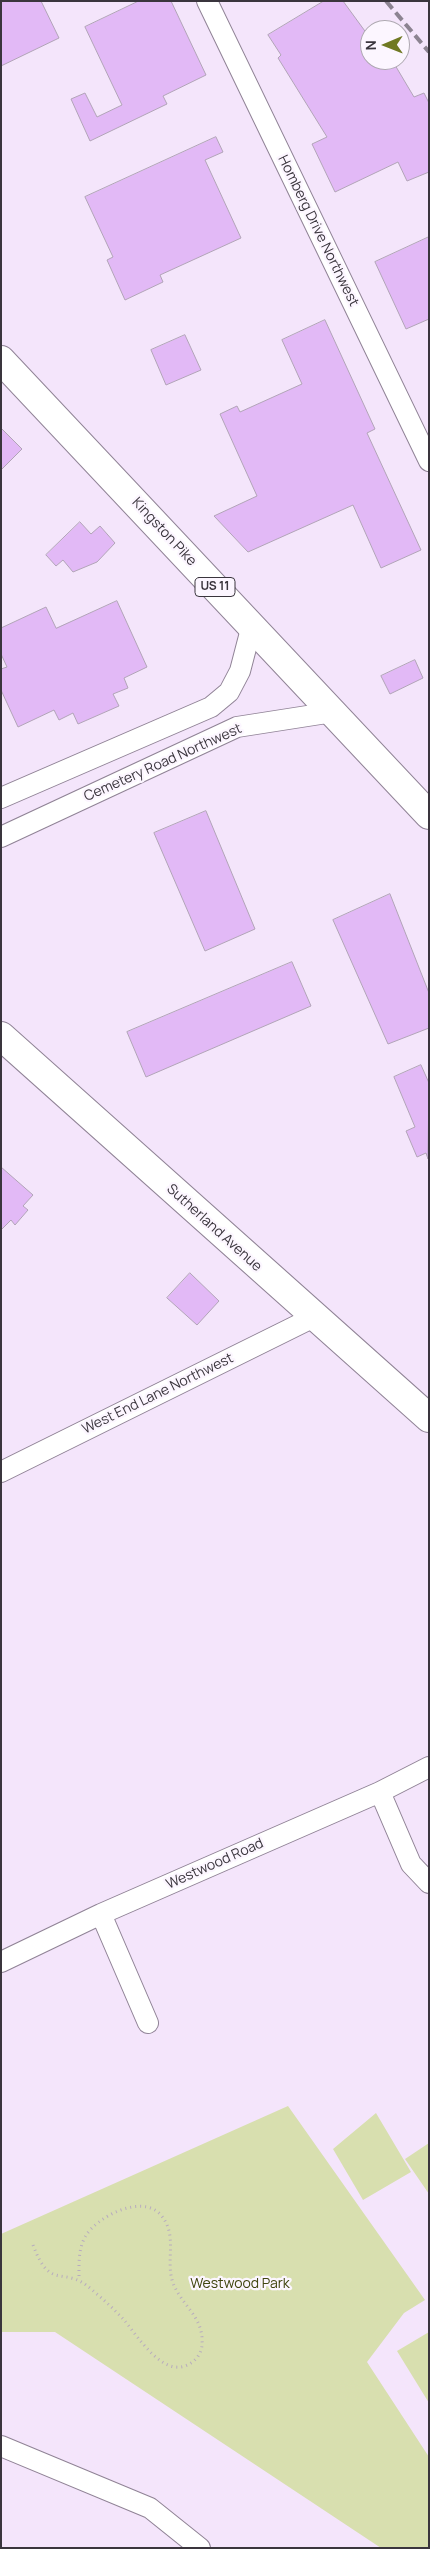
<!DOCTYPE html>
<html>
<head>
<meta charset="utf-8">
<style>
  body { margin:0 }
  #map { position:relative; width:430px; height:2549px; overflow:hidden; background:#f4e5fb; font-family:Manrope,sans-serif }
  canvas { display:block }
  .frame { position:absolute; inset:0; border:2px solid #3a353d; pointer-events:none }
  .north { position:absolute; left:360px; top:20px; width:50px; height:50px; box-sizing:border-box; background:#fcf6ff; border:1px solid #aea9b1; border-radius:50%; rotate:269deg; font-size:14px; font-weight:700; line-height:20px; text-align:center; color:#3a353d }
  .north::after { content:''; display:block; margin:auto; width:18px; height:22px; background:#707923; clip-path:polygon(50% 0,100% 100%,50% 72%,0 100%) }
</style>
</head>
<body>
<div id="map">
<canvas width="430" height="2549"></canvas>
<div class="frame"></div>
<div class="north">N</div>
</div>
<script>
const g = document.querySelector('canvas').getContext('2d');
g.lineJoin = 'round';
function fillPath(path, color) {
  g.fillStyle = color;
  g.fill(path, 'evenodd');
}
function stroke(path, color, width, dash) {
  g.strokeStyle = color;
  g.lineWidth = width;
  g.lineCap = dash ? 'butt' : 'round';
  g.setLineDash(dash || []);
  g.stroke(path);
}
function write(font, color, halo, rows, align = 'center') {
  g.font = font + ' Manrope,sans-serif';
  g.lineWidth = 4.5;
  g.setLineDash([]);
  g.textBaseline = 'middle';
  g.strokeStyle = halo;
  g.fillStyle = color;
  for (const [text, x, y, turn = 0] of rows) {
    g.save();
    g.translate(x, y);
    g.rotate((+turn || 0) * Math.PI / 180);
    g.textAlign = isNaN(turn) ? turn : align;
    if (halo) g.strokeText(text, 0, 0);
    g.fillText(text, 0, 0);
    g.restore();
  }
}
fillPath(new Path2D(`
  M 288,2106 L 425,2300 L 404,2313 L 367,2362 L 429,2457 L 429,2548 L 381,2548 L 55,2332 L 1,2332 L 1,2234 Z
  M 376,2113 L 411,2172 L 363,2200 L 333,2149 Z
  M 429,2143 L 429,2194 L 405,2159 Z
  M 429,2332 L 429,2403 L 397,2351 Z`), '#d8dfaf');
const building = new Path2D(`
  M 1,1 L 41,1 L 59,38 L 1,66 Z
  M 139,1 L 171,1 L 206,75 L 163,96 L 167,104 L 90,141 L 71,99 L 85,93 L 97,117 L 122,105 L 85,27 Z
  M 324,1 L 343,1 L 370,38 L 370,60 L 392,60 L 414,97 L 424,93 L 429,103 L 429,172 L 407,181 L 398,162 L 335,192 L 312,144 L 327,137 L 278,58 L 281,55 L 268,35 Z
  M 216,137 L 223,152 L 205,160 L 241,238 L 160,275 L 163,282 L 125,300 L 107,260 L 113,257 L 85,197 Z
  M 429,237 L 429,319 L 406,329 L 375,262 Z
  M 325,320 L 375,429 L 367,433 L 421,550 L 381,568 L 353,505 L 248,552 L 214,516 L 257,496 L 220,414 L 237,406 L 240,412 L 302,384 L 282,340 Z
  M 185,335 L 201,370 L 166,385 L 151,350 Z
  M 1,428 L 22,449 L 1,470 Z
  M 80,522 L 91,534 L 100,526 L 115,543 L 97,562 L 73,572 L 63,560 L 56,566 L 46,555 Z
  M 117,601 L 147,667 L 124,678 L 128,688 L 113,694 L 119,706 L 78,724 L 73,713 L 59,720 L 54,710 L 18,727 L 1,690 L 1,669 L 7,667 L 1,654 L 1,628 L 46,607 L 56,628 Z
  M 415,660 L 423,678 L 390,694 L 381,676 Z
  M 206,811 L 255,929 L 205,951 L 154,833 Z
  M 390,894 L 429,993 L 429,1028 L 388,1044 L 333,920 Z
  M 292,962 L 311,1006 L 146,1077 L 127,1032 Z
  M 421,1065 L 429,1083 L 428,1159 L 426,1153 L 417,1157 L 406,1131 L 415,1127 L 394,1077 Z
  M 1,1167 L 33,1195 L 23,1206 L 28,1210 L 15,1225 L 11,1220 L 1,1230 Z
  M 190,1273 L 219,1301 L 197,1325 L 167,1298 Z`);
fillPath(building, '#e2b9f6');
stroke(building, '#b1a4b7', 1);
const street = new Path2D(`
  M 207,1 L 429,461
  M 1,798 L 211,707 L 229,692 L 240,671 L 252,625
  M 1,837 L 237,727 L 333,712
  M 1,1472 L 314,1317
  M 380,1792 L 411,1864 L 429,1883
  M 101,1914 L 148,2023
  M 1,1962 L 101,1914 L 380,1792 L 429,1767
  M 1,2446 L 150,2508 L 200,2548`);
const secondary = new Path2D(`
  M 1,1036 L 429,1418`);
const primary = new Path2D(`
  M 1,360 L 429,815`);
stroke(street, '#908396', 22);
stroke(secondary, '#908396', 30);
stroke(primary, '#908396', 30);
stroke(new Path2D(`
  M 33,2245 C 51,2293 63,2264 91,2289 C 103,2299 114,2309 124,2320 C 138,2336 164,2381 191,2363 C 199,2358 203,2349 202,2340 C 202,2315 179,2303 172,2280 C 166,2257 178,2234 160,2214 C 141,2194 96,2217 85,2237 C 78,2250 79,2265 79,2278`), '#b8acbe', 3, [1, 4]);
stroke(street, '#fff', 20);
stroke(secondary, '#fff', 28);
stroke(primary, '#fff', 28);
stroke(new Path2D(`
  M 386,1 L 429,52`), '#8c8391', 4, [10, 5]);
for (const [x, y, w] of [
  [215,587,40]
]) {
  const box = new Path2D();
  box.roundRect(x - w / 2, y - 9.5, w, 19, 4);
  g.fillStyle = '#fcf6ff';
  g.fill(box);
  stroke(box, '#3a353d', 1);
}
write('bold 12px', '#3a353d', null, [
  ["US 11",215,587]
]);
write('14px', '#3a353d', '#fcf6ff', [
  ["Homberg Drive Northwest",318,231,64],
  ["Kingston Pike",164,532,47],
  ["Cemetery Road Northwest",163,763,-24],
  ["Sutherland Avenue",214,1228,42],
  ["West End Lane Northwest",158,1394,-26],
  ["Westwood Road",215,1864,-24]
]);
write('14px', '#40450f', '#fcf6ff', [
  ["Westwood Park",240,2284]
]);
</script>
</body>
</html>
